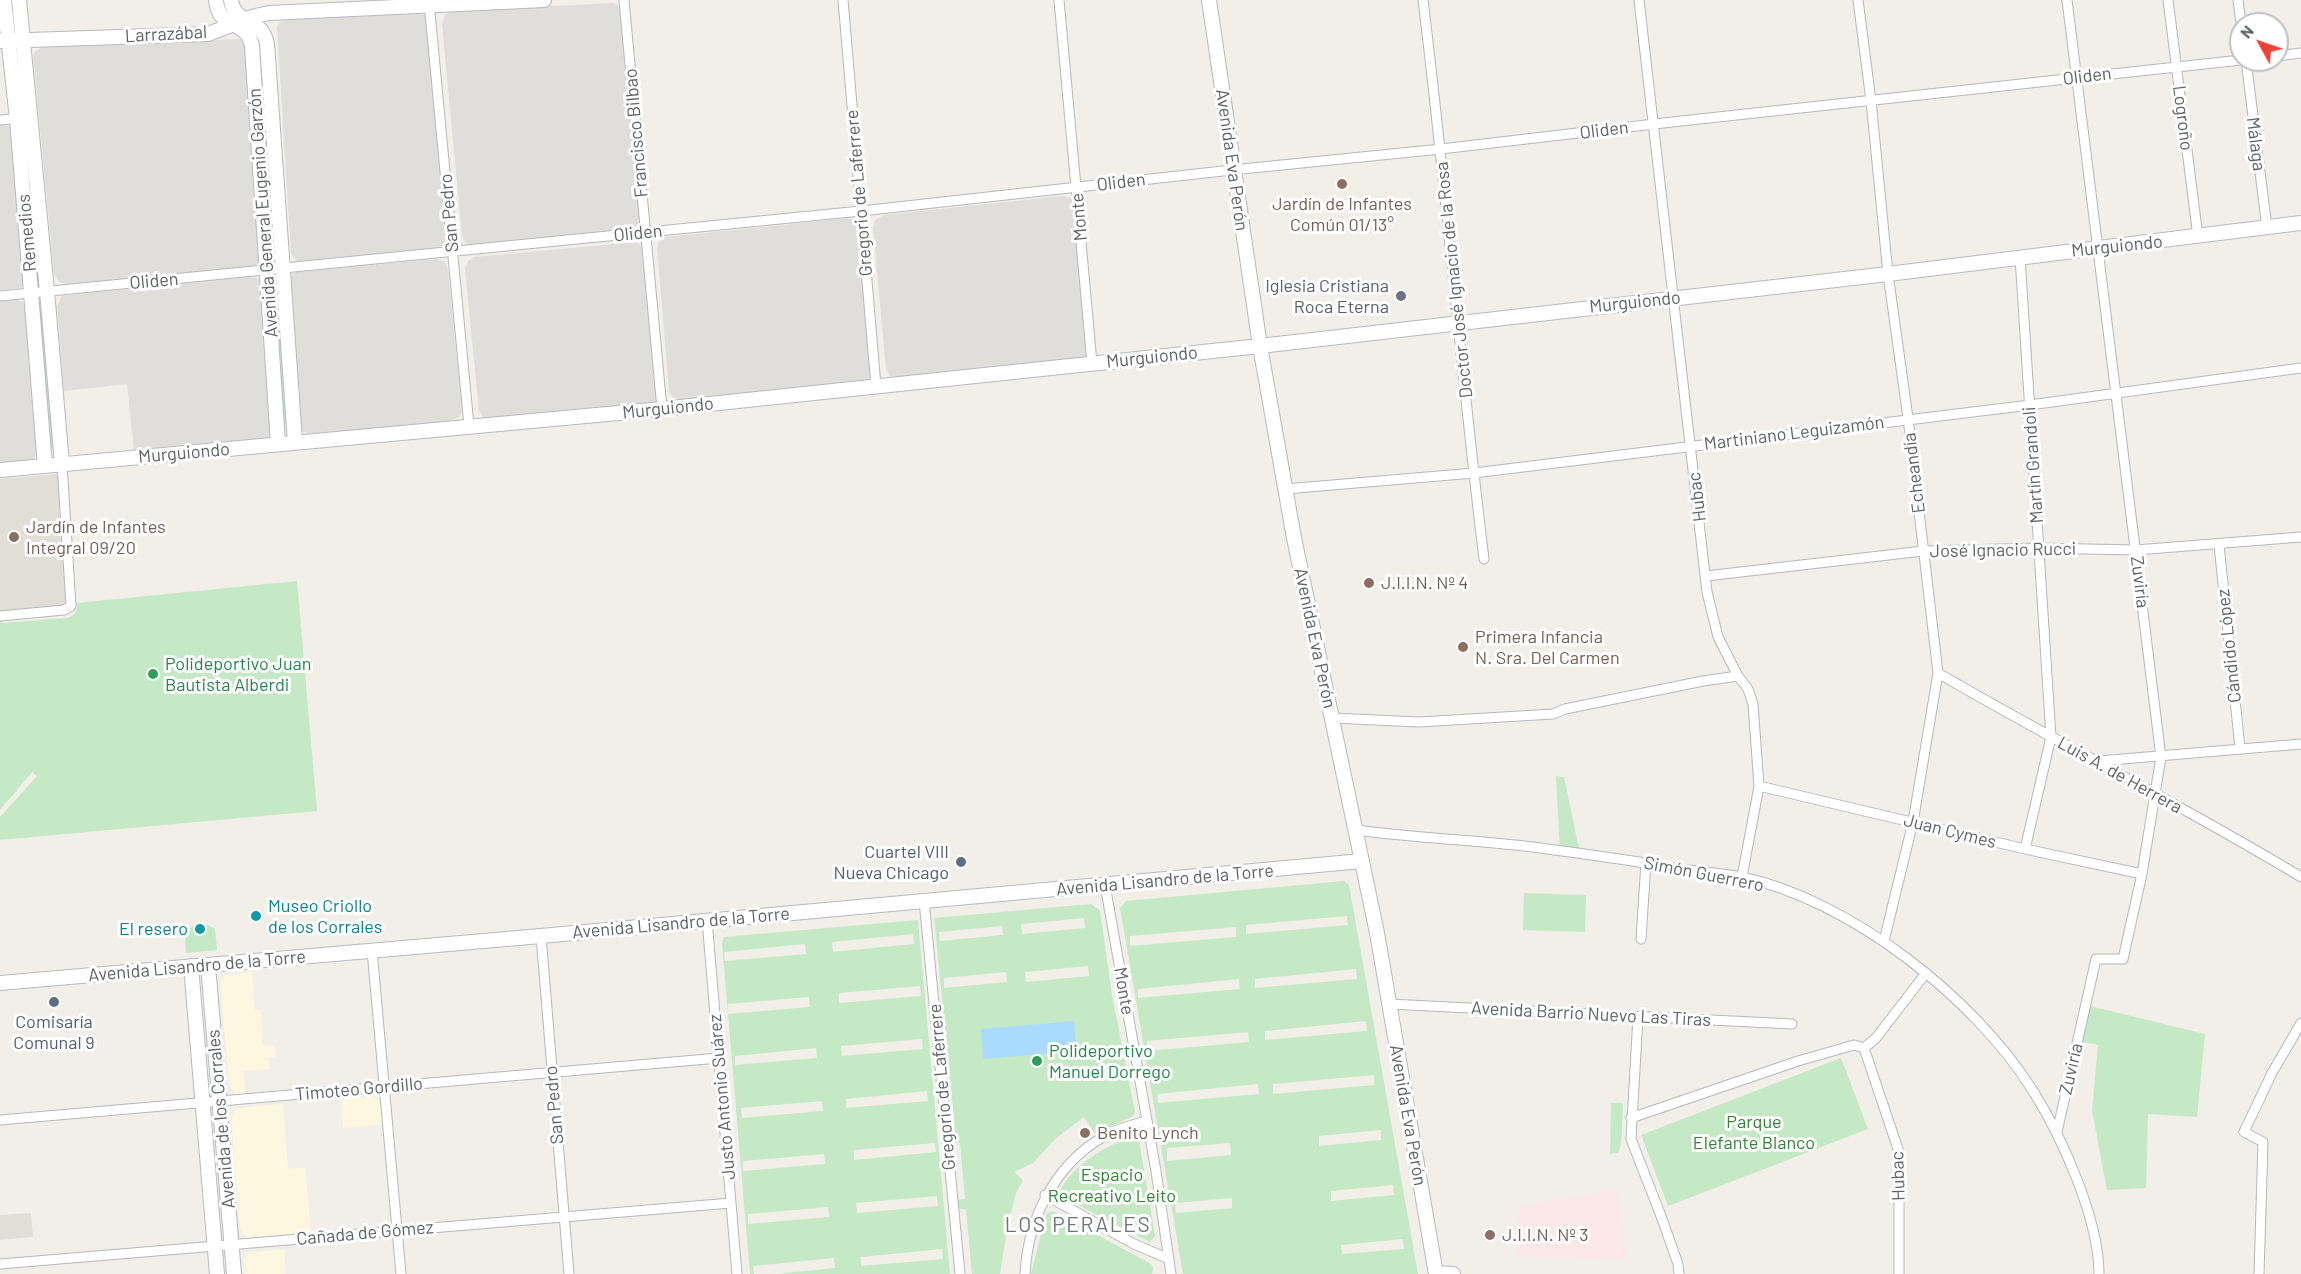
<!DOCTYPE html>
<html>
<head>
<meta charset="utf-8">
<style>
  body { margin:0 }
  #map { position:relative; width:2301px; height:1274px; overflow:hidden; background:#f1efe8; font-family:Barlow,sans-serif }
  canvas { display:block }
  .north { position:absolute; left:2229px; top:12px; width:60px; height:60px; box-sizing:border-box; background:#fff; border:2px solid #bfc1c3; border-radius:50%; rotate:310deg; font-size:16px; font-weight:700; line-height:24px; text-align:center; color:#5f6368 }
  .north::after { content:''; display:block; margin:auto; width:21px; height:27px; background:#ea4335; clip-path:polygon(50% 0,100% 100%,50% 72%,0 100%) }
</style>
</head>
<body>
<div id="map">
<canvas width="2301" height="1274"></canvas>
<div class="north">N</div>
</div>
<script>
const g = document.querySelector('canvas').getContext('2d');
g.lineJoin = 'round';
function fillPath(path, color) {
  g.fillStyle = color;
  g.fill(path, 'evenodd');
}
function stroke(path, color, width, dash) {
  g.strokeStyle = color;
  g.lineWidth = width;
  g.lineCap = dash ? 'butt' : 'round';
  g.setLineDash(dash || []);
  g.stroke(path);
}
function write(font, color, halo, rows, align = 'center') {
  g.font = font + ' Barlow,sans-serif';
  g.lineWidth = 6;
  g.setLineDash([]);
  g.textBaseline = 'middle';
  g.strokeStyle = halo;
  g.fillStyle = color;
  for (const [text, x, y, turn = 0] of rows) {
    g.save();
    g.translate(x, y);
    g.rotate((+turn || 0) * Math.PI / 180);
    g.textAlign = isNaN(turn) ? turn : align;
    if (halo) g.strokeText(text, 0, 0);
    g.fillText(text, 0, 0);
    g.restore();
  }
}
fillPath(new Path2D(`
  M 252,972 L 255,1010 L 261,1010 L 263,1046 L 275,1046 L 275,1057 L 269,1057 L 270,1069 L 244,1071 L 245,1094 L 239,1095 L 233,1092 L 229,1083 L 220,981 L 225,975 Z
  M 374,1097 L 383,1101 L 386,1124 L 343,1128 L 341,1099 Z
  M 283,1104 L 288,1169 L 305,1168 L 311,1233 L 249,1238 L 243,1234 L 240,1228 L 231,1116 L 235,1110 L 241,1108 Z
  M 284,1249 L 286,1274 L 245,1274 L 244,1261 L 248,1253 Z`), '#fef7e0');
fillPath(new Path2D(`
  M 613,3 L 622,7 L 642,224 L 637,229 L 473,246 L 466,243 L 462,236 L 442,24 L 445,15 L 453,11 Z
  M 417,13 L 423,14 L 428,19 L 448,243 L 443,248 L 298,262 L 293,257 L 291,253 L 277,27 L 279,23 L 286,20 Z
  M 242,39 L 248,42 L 262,263 L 255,266 L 66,284 L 59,282 L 54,274 L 33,56 L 35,52 L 44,46 Z
  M 0,125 L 9,126 L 13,129 L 25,285 L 20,288 L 0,290 Z
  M 1062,196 L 1071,198 L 1075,202 L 1087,356 L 1084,358 L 895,378 L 890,376 L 886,369 L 873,228 L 875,220 L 884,215 Z
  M 849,218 L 859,222 L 872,375 L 870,378 L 864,380 L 681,400 L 672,397 L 669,390 L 657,249 L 659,242 L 666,237 Z
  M 636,242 L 645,248 L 657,400 L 653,403 L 488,420 L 484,418 L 479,411 L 465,269 L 468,261 L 474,257 Z
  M 437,259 L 445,262 L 448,269 L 462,410 L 459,417 L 447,422 L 309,434 L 302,431 L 299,427 L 289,279 L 291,276 L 296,272 Z
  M 252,276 L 261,280 L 271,435 L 266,439 L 134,451 L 127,384 L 64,391 L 57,306 L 62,296 Z
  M 16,299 L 26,304 L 38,455 L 31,460 L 0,464 L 0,300 Z`), '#e0deda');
fillPath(new Path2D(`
  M 58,474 L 67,600 L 65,605 L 61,607 L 0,613 L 0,479 Z
  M 31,1213 L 33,1237 L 0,1240 L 0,1215 Z`), '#e1ded6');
fillPath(new Path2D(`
  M 1617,1190 L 1627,1259 L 1516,1256 L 1519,1206 Z`), '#fce8e6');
fillPath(new Path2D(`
  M 261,49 L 277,252 L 274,253 L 270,250 L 258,50 Z
  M 274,286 L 279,286 L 288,423 L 286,424 L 282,422 Z
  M 38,307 L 43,307 L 54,447 L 51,448 L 48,446 Z
  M 297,581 L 317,811 L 0,840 L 0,817 L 37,776 L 32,772 L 0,810 L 0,620 L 3,623 L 67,618 C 76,615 77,612 77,603 Z
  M 1556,776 L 1564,777 L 1580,854 L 1560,852 Z
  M 1344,881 L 1349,885 L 1418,1274 L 1183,1274 L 1120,908 L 1126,901 ZM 1347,916 L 1348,925 L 1246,934 L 1246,925 ZM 1236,927 L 1236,937 L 1130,946 L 1130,936 ZM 1356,969 L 1357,979 L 1255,988 L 1255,979 ZM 1239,979 L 1240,989 L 1138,998 L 1138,989 ZM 1366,1021 L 1367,1031 L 1265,1040 L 1265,1031 ZM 1248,1032 L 1249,1042 L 1147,1051 L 1147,1041 ZM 1374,1075 L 1374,1085 L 1273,1094 L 1273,1084 ZM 1258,1084 L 1259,1094 L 1158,1103 L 1157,1094 ZM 1381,1130 L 1381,1140 L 1319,1146 L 1319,1136 ZM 1230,1143 L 1231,1155 L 1167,1161 L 1167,1148 ZM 1393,1185 L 1394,1195 L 1331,1201 L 1331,1191 ZM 1232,1198 L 1232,1208 L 1176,1213 L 1175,1203 ZM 1403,1239 L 1404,1249 L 1342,1254 L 1341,1245 Z
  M 1524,893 L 1586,895 L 1585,932 L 1523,930 Z
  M 1091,904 L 1100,910 L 1112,995 L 1135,1112 L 1133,1116 L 1095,1134 L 1084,1117 L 1055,1139 L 1033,1163 L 1014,1172 L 1023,1180 L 1016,1193 L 1007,1229 L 1000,1274 L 972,1274 L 966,1209 L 958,1209 L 957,1200 L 965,1199 L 960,1143 L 952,1143 L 951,1132 L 955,1129 L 934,918 ZM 1084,918 L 1085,928 L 1022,934 L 1021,924 ZM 1002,926 L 1003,935 L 940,941 L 939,932 ZM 1088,966 L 1089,976 L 1026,982 L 1025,972 ZM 1006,972 L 1007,982 L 944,988 L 944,978 Z
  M 918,920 L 950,1274 L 776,1274 L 835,1268 L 834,1258 L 753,1266 L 754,1274 L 750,1274 L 722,943 L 724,937 ZM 913,934 L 914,944 L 833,952 L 832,942 ZM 805,944 L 806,954 L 725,961 L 724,952 ZM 920,986 L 921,996 L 839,1003 L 839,993 ZM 809,997 L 810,1007 L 728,1014 L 728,1004 ZM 922,1039 L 923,1049 L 842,1056 L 841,1046 ZM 816,1048 L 817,1058 L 735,1065 L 735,1056 ZM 927,1091 L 928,1101 L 846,1108 L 846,1099 ZM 822,1101 L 823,1111 L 742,1118 L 741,1108 ZM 935,1143 L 936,1152 L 854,1160 L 854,1150 ZM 824,1154 L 825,1164 L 743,1171 L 743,1161 ZM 937,1196 L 938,1206 L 857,1213 L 856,1203 ZM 828,1207 L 829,1217 L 748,1224 L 748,1214 ZM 942,1249 L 943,1259 L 861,1266 L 861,1257 Z
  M 198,922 L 208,925 L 215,929 L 217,950 L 186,953 C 185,937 184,931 198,922 Z
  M 2086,1005 L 2205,1034 L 2197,1117 L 2148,1114 L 2146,1188 L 2107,1190 L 2092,1110 L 2098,1045 L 2078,1041 Z
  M 1841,1058 L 1868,1129 L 1668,1206 L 1641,1135 Z
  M 1611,1103 L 1623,1103 C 1622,1115 1623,1146 1618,1153 L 1610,1154 Z
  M 1135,1136 L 1139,1139 L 1140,1146 L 1155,1236 L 1150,1242 L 1062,1197 L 1060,1191 C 1072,1165 1109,1143 1135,1136 Z
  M 1053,1211 L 1151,1264 L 1153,1268 L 1152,1274 L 1031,1274 L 1046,1214 Z`), '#c5e8c5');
fillPath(new Path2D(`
  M 1074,1021 L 1076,1051 L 983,1059 L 981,1029 Z`), '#aadaff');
const street = new Path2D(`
  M 624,0 L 662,409
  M 843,0 L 876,386
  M 1059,0 L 1092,363
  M 1423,0 C 1446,186 1461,373 1484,559
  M 1639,0 L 1707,592 L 1718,637 L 1738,676 L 1748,689 L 1753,704 L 1759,786 L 1742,877
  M 1858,0 L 1871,101 L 1888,274 L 1908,418 L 1938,673 L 1913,822 L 1884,941
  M 2168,0 L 2198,237
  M 2238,0 L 2241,24
  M 429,2 L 469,426
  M 2277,56 L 2301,53
  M 2246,60 L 2267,228
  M 0,120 L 22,118
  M 2020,257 L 2051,737 L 2025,849
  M 0,296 L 861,211 L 1232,170 L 1441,149 L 1654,124 L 2241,60
  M 1285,489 L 1474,473 L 2030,405 L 2301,368
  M 2219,545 L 2240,748
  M 1706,576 L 1923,551 L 2039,548 L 2136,550 L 2301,537
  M 0,616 L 64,610 L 71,606 L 62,464
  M 1938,673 C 2058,743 2182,805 2301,877
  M 1332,718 L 1419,722 L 1553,714 L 1565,709 L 1703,681 L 1738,676
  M 2099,761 L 2301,744
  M 1759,786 L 2025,849 L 2142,874
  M 1356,830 C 1415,838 1474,840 1533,847 C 1576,853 1619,858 1661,866 C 1688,871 1715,872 1742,877 C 1850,900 1975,998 2033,1091 C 2062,1137 2099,1219 2099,1274
  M 1105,885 L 1156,1171 L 1171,1274
  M 924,900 L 960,1274
  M 707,920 L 737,1274
  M 541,936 L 569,1274
  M 1641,939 L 1646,862
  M 372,950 L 401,1274
  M 1389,1004 L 1792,1024
  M 1638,1017 L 1631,1139 L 1661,1216 L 1678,1264 L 1679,1274
  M 1864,1048 L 1899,1152 L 1899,1274
  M 1864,1048 L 1876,1038 L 1926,973
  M 1631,1118 L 1798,1061 L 1854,1045 L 1864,1048
  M 0,1120 L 719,1058
  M 2057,1132 L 2096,959 L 2123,959 L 2142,874 L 2161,757 L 2067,0
  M 1045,1195 L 1134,1244 L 1169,1259
  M 0,1264 L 731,1203
  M 1025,1274 C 1028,1215 1059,1156 1115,1131 C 1125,1127 1136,1124 1146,1121
  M 2259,1274 L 2263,1142 L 2244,1132 L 2272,1073 L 2301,1023`);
const secondary = new Path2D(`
  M 4,0 L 17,119 L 45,466
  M 19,0 L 47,291 L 62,464
  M 216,0 C 219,32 247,18 252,46 L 278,444
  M 231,0 C 234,25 262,16 267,44 L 295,442
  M 1209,0 L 1260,346 L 1294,538 L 1377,933 L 1436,1274
  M 0,41 L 208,34 L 255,16 L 269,13 L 544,0
  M 0,470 L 662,409 L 1260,346 L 1888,274 L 2301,223
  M 208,965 L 234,1274
  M 191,966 L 217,1274
  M 0,983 L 541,936 L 1362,861
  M 1436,1273 L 1453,1274`);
stroke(street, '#b5b8bc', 11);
stroke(secondary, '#b6babf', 16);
stroke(street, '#fff', 9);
stroke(secondary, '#fff', 14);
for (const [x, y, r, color] of [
  [1342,184,6,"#8d6e63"],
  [1401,296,6,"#6b7280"],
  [14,537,6,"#8d6e63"],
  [1369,583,6,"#8d6e63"],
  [1463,647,6,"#8d6e63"],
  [153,674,6,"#2e9e5b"],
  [961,862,6,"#5c6f8a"],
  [256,916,6,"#0f9aa8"],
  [200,929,6,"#0f9aa8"],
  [54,1002,6,"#5c6f8a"],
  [1037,1061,6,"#2e9e5b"],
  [1085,1133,6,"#8d6e63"],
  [1490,1235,6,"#8d6e63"]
]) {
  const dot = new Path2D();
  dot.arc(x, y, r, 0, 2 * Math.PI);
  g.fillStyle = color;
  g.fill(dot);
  stroke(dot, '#fff', 2);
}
write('18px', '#5f6368', '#fff', [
  ["Larrazábal",166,34,-3],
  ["Oliden",2087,76,-7],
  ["Logroño",2183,118,83],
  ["Oliden",1604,130,-7],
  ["Francisco Bilbao",636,133,-95],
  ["Málaga",2256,144,83],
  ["Avenida Eva Perón",1232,160,82],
  ["Oliden",1121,182,-7],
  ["Gregorio de Laferrere",859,193,-95],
  ["Avenida General Eugenio Garzón",263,213,-94],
  ["San Pedro",449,213,-95],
  ["Monte",1079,217,-95],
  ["Remedios",27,233,-95],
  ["Oliden",638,233,-6],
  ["Murguiondo",2117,246,-6],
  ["Doctor José Ignacio de la Rosa",1454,280,-96],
  ["Oliden",154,281,-5],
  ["Murguiondo",1635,302,-6],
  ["Murguiondo",1152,357,-6],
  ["Murguiondo",668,408,-6],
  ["Martiniano Leguizamón",1794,433,-7],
  ["Murguiondo",184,453,-5],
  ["Martín Grandoli",2033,465,-94],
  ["Echeandía",1914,473,-97],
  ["Hubac",1697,497,-97],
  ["José Ignacio Rucci",2003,550,-1],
  ["Zuviría",2140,582,83],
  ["Avenida Eva Perón",1315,638,78],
  ["Cándido López",2229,646,-96],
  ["Luis A. de Herrera",2120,775,29],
  ["Juan Cymes",1950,831,14],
  ["Simón Guerrero",1704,874,11],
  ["Avenida Lisandro de la Torre",1165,880,-5],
  ["Avenida Lisandro de la Torre",681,923,-5],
  ["Avenida Lisandro de la Torre",197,966,-5],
  ["Monte",1124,991,80],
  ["Avenida Barrio Nuevo Las Tiras",1591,1014,3],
  ["Zuviría",2071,1069,-77],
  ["Gregorio de Laferrere",942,1087,-95],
  ["Timoteo Gordillo",359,1089,-5],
  ["Justo Antonio Suárez",722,1097,-95],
  ["San Pedro",554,1105,-95],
  ["Avenida Eva Perón",1408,1115,80],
  ["Avenida de los Corrales",221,1119,-95],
  ["Hubac",1898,1176,-92],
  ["Cañada de Gómez",365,1233,-5]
]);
write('18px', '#785e54', '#fff', [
  ["Jardín de Infantes",1342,204,"center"],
  ["Común 01/13°",1342,225,"center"],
  ["Jardín de Infantes",26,527],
  ["Integral 09/20",26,548],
  ["J.I.I.N. Nº 4",1381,583],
  ["Primera Infancia",1475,637],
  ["N. Sra. Del Carmen",1475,658],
  ["Benito Lynch",1097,1133],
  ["J.I.I.N. Nº 3",1502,1235]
], 'left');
write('18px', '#5b616d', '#fff', [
  ["Iglesia Cristiana",1389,286],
  ["Roca Eterna",1389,307]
], 'right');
write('18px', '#27864d', '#fff', [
  ["Polideportivo Juan",165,664],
  ["Bautista Alberdi",165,685],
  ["Polideportivo",1049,1051],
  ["Manuel Dorrego",1049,1072]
], 'left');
write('18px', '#4e5e75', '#fff', [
  ["Cuartel VIII",949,852],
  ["Nueva Chicago",949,873],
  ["Comisaría",54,1022,"center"],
  ["Comunal 9",54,1043,"center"]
], 'right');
write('18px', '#0d838f', '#fff', [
  ["Museo Criollo",268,906],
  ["de los Corrales",268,927],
  ["El resero",188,929,"right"]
], 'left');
write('18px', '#348238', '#fff', [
  ["Parque",1754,1122],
  ["Elefante Blanco",1754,1143],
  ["Espacio",1112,1175],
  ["Recreativo Leito",1112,1196]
]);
g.letterSpacing = '1.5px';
write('21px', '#70757a', '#fff', [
  ["LOS PERALES",1078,1225]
]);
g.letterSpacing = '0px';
</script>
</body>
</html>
